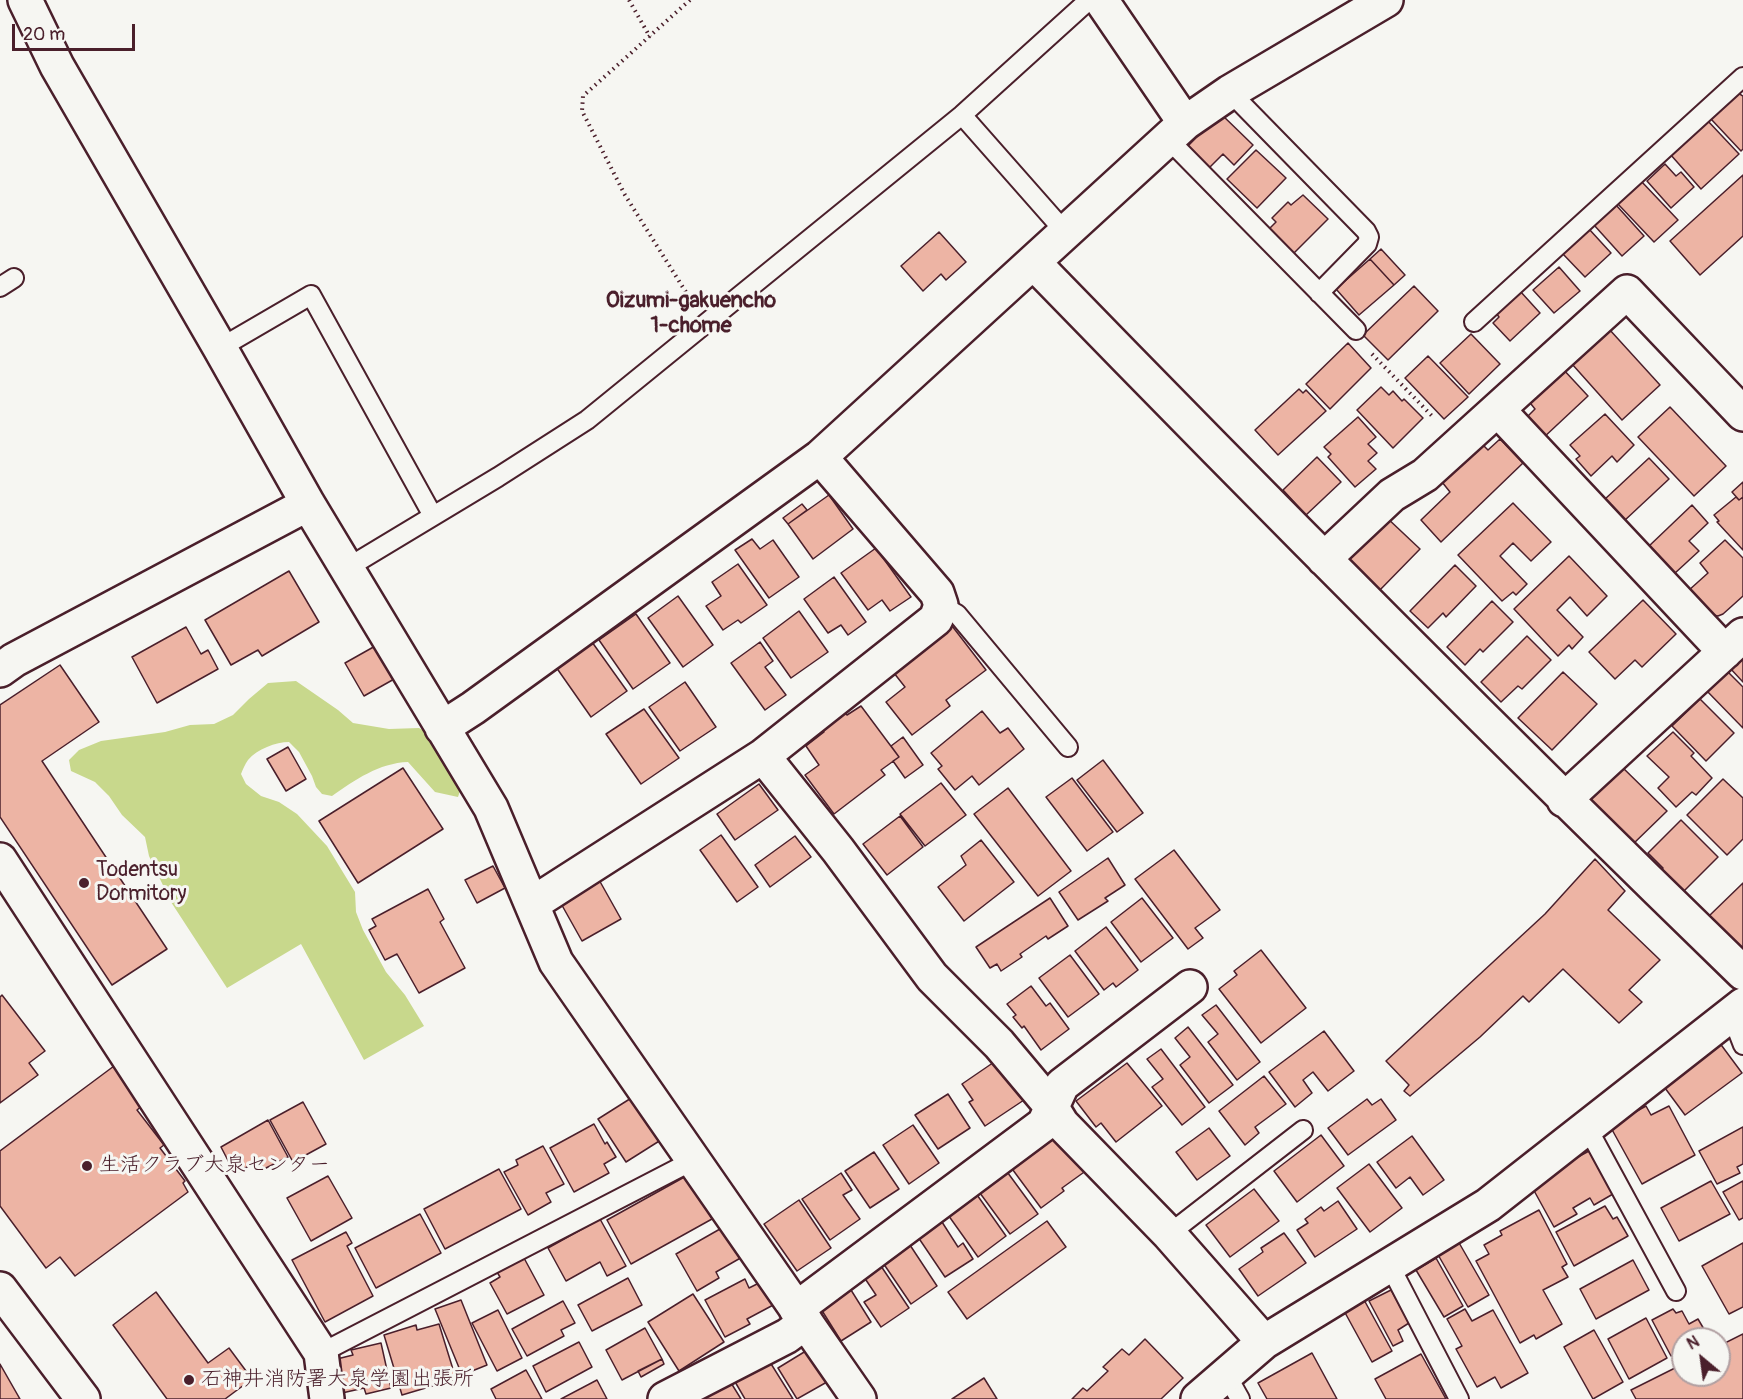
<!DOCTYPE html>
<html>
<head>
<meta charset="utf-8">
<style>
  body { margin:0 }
  #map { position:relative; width:1743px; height:1399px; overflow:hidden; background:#f6f6f2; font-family:Pangolin,sans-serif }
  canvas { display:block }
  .north { position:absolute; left:1671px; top:1327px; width:60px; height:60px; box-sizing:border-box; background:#f6f6f2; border:2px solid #b1a0a2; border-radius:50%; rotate:331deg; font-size:16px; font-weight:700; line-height:24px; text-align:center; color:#4a1f2b }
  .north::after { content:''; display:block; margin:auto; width:21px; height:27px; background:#4a1f2b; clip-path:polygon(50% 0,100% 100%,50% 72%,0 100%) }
  .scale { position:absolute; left:12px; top:24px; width:123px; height:27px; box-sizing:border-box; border:3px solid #4a1f2b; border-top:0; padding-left:8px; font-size:18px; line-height:21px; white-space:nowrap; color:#4a1f2b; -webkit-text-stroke:4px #f6f6f2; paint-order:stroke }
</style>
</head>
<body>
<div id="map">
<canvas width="1743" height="1399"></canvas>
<div class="north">N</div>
<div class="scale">20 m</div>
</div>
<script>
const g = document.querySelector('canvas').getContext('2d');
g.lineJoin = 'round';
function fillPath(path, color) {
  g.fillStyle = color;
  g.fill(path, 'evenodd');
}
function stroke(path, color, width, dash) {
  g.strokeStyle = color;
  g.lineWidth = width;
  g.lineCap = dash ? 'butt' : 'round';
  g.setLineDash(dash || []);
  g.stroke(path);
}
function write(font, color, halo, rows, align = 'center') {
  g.font = font + ' Pangolin,"Klee One",sans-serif';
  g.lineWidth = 6;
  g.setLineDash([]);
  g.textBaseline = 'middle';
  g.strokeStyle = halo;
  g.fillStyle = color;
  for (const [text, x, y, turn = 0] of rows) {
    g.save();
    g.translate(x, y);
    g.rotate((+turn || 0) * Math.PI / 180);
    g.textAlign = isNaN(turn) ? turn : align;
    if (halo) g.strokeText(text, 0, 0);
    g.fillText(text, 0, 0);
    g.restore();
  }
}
fillPath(new Path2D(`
  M 296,681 L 338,710 L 353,723 L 389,729 L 419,728 L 432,735 L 461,788 L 458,797 L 435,792 L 408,762 C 379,763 355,780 332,796 L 322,794 L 316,787 L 312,776 L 299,752 L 289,742 C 276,742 257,749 248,760 C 245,764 243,769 241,774 L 246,784 L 261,796 L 279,802 L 297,814 L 327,846 L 355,892 L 356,912 L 363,930 L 386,972 L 405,995 L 424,1026 L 364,1060 L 301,944 L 227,988 L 171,902 L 149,856 L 145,837 L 122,815 L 109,796 L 95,782 L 71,771 L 69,760 L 79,750 L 101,741 L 165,732 L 190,725 L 214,724 L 233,715 L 249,699 L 268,683 Z`), '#c8d88c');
const building = new Path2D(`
  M 1738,93 L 1743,96 L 1743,149 L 1741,151 L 1711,119 Z
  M 1220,113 L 1253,145 L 1234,165 L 1223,154 L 1208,169 L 1186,148 Z
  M 1707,120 L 1739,154 L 1701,189 L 1670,154 Z
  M 1256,150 L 1286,178 L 1257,208 L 1227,179 Z
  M 1665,164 L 1676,176 L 1681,172 L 1694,187 L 1671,208 L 1647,181 Z
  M 1743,175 L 1743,236 L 1700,275 L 1670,241 Z
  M 1641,181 L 1678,220 L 1654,242 L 1617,203 Z
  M 1303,195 L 1328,219 L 1293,254 L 1268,230 L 1276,222 L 1272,218 L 1288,202 L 1291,205 Z
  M 1616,205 L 1644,236 L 1622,256 L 1594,225 Z
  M 1589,229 L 1611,253 L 1585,277 L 1562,253 Z
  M 939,232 L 966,262 L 946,280 L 941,274 L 923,291 L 901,266 Z
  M 1381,249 L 1405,275 L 1394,285 L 1370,259 Z
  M 1370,259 L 1394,285 L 1359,315 L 1336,289 Z
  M 1559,267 L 1580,291 L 1554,313 L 1533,290 Z
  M 1414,286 L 1438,311 L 1388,360 L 1363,335 Z
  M 1520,291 L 1540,313 L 1510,341 L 1493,323 L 1499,317 L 1496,313 Z
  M 1609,329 L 1660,385 L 1622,420 L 1572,364 Z
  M 1471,334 L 1500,364 L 1469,394 L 1440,363 Z
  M 1348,343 L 1371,368 L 1330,409 L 1306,384 Z
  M 1428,356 L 1468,397 L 1444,419 L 1405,378 Z
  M 1562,368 L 1588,396 L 1542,439 L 1524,420 L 1535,409 L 1527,399 Z
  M 1381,387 L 1389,395 L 1393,391 L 1402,401 L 1404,399 L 1423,418 L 1393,448 L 1357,410 Z
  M 1299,389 L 1303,393 L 1306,390 L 1326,411 L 1278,455 L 1255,430 Z
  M 1670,407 L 1726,466 L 1694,496 L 1638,437 Z
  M 1605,414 L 1634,445 L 1617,462 L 1612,456 L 1591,476 L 1576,459 L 1580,456 L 1570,445 Z
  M 1358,417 L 1376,437 L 1368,444 L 1377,453 L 1368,461 L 1376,469 L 1355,487 L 1328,457 L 1331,454 L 1324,447 Z
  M 1500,439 L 1523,463 L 1441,542 L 1421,520 L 1450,492 L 1442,482 L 1482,444 L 1488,450 Z
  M 1317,457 L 1341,482 L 1306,515 L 1283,490 Z
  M 1649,458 L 1669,479 L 1624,521 L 1604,500 Z
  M 1743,482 L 1743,497 L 1739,500 L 1732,492 Z
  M 829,495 L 853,529 L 813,559 L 788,524 Z
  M 1736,497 L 1739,500 L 1743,497 L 1743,550 L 1717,522 L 1719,521 L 1714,515 Z
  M 1513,503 L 1551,542 L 1531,561 L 1513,543 L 1500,556 L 1527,584 L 1516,595 L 1513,592 L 1502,601 L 1458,555 Z
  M 802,504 L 807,510 L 788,524 L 783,518 Z
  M 1692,505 L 1708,523 L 1689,541 L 1699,551 L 1674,574 L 1648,547 Z
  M 1385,516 L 1420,549 L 1377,593 L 1343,560 Z
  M 752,539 L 760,549 L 773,540 L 799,577 L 769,598 L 735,550 Z
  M 1725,540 L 1743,558 L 1743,596 L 1723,614 L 1718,616 L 1713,615 L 1688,591 L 1708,573 L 1700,563 Z
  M 876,548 L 911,597 L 890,611 L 882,600 L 868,610 L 841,573 Z
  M 1569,556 L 1607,596 L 1587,616 L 1570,597 L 1557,610 L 1583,637 L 1572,649 L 1569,645 L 1558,656 L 1514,609 Z
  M 738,564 L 767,605 L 741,623 L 738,620 L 723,630 L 706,606 L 721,596 L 712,582 Z
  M 1455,565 L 1476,586 L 1446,617 L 1443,613 L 1428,628 L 1410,611 Z
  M 289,571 L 319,622 L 262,656 L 258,650 L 231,665 L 205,620 Z
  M 834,577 L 866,622 L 848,635 L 841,625 L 828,633 L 804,599 Z
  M 678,596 L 713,645 L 683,667 L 648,618 Z
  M 1643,600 L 1676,634 L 1642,667 L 1635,660 L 1615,679 L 1589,652 Z
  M 1492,601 L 1513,622 L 1483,652 L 1480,649 L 1465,665 L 1447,647 Z
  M 799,611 L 828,652 L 791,678 L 763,638 Z
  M 636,614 L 670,663 L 633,689 L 599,640 Z
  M 949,622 L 986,670 L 946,700 L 950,706 L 912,735 L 886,702 L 905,687 L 890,668 Z
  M 186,627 L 201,654 L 208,650 L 218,669 L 157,703 L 132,657 Z
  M 1527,636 L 1551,660 L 1522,689 L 1518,686 L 1501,702 L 1481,682 Z
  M 592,642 L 627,691 L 591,717 L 556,667 Z
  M 760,642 L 773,661 L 765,667 L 786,695 L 765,710 L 731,663 Z
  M 377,645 L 396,678 L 364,696 L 345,663 Z
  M 1743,653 L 1743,682 L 1729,667 Z
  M 60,665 L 99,722 L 42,761 L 167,949 L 112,985 L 0,817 L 0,705 Z
  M 1725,669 L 1743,687 L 1743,728 L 1705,689 Z
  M 1563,672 L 1597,704 L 1552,750 L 1518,718 Z
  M 685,682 L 716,727 L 680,751 L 649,707 Z
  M 1700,699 L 1734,733 L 1706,761 L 1672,726 Z
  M 861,706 L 899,757 L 881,770 L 885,775 L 834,814 L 805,775 L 819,765 L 806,746 L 824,732 L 821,729 L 844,711 L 847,715 Z
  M 644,709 L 679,758 L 641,784 L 606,734 Z
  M 982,711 L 1000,733 L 1008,728 L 1024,749 L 979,785 L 972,776 L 955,790 L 938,769 L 942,766 L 931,753 Z
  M 1673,732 L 1694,753 L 1691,756 L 1712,778 L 1696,795 L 1692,792 L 1676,807 L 1658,788 L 1669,777 L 1647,756 Z
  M 903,737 L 923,765 L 905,778 L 893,761 L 899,757 L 891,746 Z
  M 288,747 L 306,779 L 286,791 L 267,759 Z
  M 1103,760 L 1143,813 L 1117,832 L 1077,780 Z
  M 1621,766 L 1667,811 L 1631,846 L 1586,801 Z
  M 403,768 L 443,829 L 358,883 L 319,821 Z
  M 1072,778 L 1113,832 L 1087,851 L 1046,797 Z
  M 1723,779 L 1743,798 L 1743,839 L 1727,855 L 1687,815 Z
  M 941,783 L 966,815 L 925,846 L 900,814 Z
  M 759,784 L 778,810 L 735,840 L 717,814 Z
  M 1008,788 L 1071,871 L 1038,896 L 974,814 Z
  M 900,816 L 923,847 L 887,875 L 863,844 Z
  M 1681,820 L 1718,857 L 1681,894 L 1659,873 L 1663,868 L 1648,853 Z
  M 721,835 L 758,887 L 737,902 L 700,850 Z
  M 795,836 L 811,857 L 770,887 L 755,865 Z
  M 981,840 L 1014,882 L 964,921 L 938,887 L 966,865 L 961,856 Z
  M 1174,850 L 1220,910 L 1195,928 L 1203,938 L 1188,949 L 1135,879 Z
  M 1108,858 L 1125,885 L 1105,898 L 1108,901 L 1078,920 L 1059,892 Z
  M 1595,859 L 1625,891 L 1608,910 L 1660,960 L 1629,990 L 1642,1002 L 1619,1023 L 1563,969 L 1529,1002 L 1523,996 L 1480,1037 L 1410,1096 L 1404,1091 L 1409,1085 L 1386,1061 L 1545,914 Z
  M 493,866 L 505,888 L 477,903 L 465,880 Z
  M 598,878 L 621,919 L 582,941 L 559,900 Z
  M 1743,883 L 1743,950 L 1709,916 Z
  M 428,889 L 444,919 L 440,922 L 465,968 L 419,993 L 397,954 L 385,960 L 369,930 L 376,926 L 372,919 Z
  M 1050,898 L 1068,926 L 1048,939 L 1046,936 L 1020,954 L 1022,957 L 1001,971 L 997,964 L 990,968 L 976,947 Z
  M 1142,898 L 1173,938 L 1141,962 L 1111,922 Z
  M 1106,927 L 1138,970 L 1116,987 L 1113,983 L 1104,990 L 1075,951 Z
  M 1261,950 L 1306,1008 L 1261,1043 L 1219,989 L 1237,975 L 1234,971 Z
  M 1070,955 L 1099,994 L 1068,1017 L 1039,978 Z
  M 1031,986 L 1046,1006 L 1050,1003 L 1069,1029 L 1041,1050 L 1024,1026 L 1022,1028 L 1013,1017 L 1016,1015 L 1007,1004 Z
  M 2,995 L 45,1051 L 29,1063 L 38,1075 L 0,1103 L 0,997 Z
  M 1216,1005 L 1260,1062 L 1237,1080 L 1208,1042 L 1218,1034 L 1202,1015 Z
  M 1188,1027 L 1233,1085 L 1209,1103 L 1180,1065 L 1190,1057 L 1175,1038 Z
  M 1324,1031 L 1354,1071 L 1328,1091 L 1313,1072 L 1303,1080 L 1312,1093 L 1295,1107 L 1269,1072 Z
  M 1719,1042 L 1742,1073 L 1685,1115 L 1665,1088 L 1685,1073 L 1683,1070 Z
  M 1161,1049 L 1205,1107 L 1182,1125 L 1152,1087 L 1163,1079 L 1147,1059 Z
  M 1000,1058 L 1027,1098 L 985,1126 L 969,1102 L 973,1100 L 962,1084 Z
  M 1127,1063 L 1162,1106 L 1116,1142 L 1101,1123 L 1096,1127 L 1076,1101 Z
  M 114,1066 L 143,1105 L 137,1110 L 164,1145 L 160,1148 L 185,1181 L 183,1183 L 188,1192 L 75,1276 L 60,1257 L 46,1268 L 0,1206 L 0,1151 Z
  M 1264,1076 L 1286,1104 L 1255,1127 L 1259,1133 L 1245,1145 L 1219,1111 Z
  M 948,1094 L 970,1128 L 938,1149 L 915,1115 Z
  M 636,1095 L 664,1138 L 626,1162 L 598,1119 Z
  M 1367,1099 L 1372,1105 L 1381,1099 L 1396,1120 L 1348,1155 L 1328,1128 Z
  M 303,1102 L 326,1144 L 293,1162 L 270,1120 Z
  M 1646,1106 L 1651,1115 L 1669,1106 L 1695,1155 L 1642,1184 L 1610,1126 Z
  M 268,1120 L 288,1157 L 264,1169 L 259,1160 L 235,1174 L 221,1147 Z
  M 594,1124 L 605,1144 L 607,1142 L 616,1157 L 604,1164 L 609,1173 L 574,1192 L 550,1148 Z
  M 913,1125 L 939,1163 L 909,1184 L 883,1145 Z
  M 1743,1127 L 1743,1164 L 1737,1167 L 1740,1173 L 1717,1184 L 1699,1151 Z
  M 1209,1128 L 1230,1156 L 1197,1180 L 1176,1152 Z
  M 1053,1135 L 1087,1170 L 1062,1188 L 1064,1191 L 1041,1208 L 1010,1166 Z
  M 1321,1135 L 1344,1166 L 1297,1202 L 1274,1171 Z
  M 1412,1136 L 1444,1180 L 1423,1195 L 1410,1177 L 1396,1188 L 1377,1162 Z
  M 543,1146 L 564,1184 L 546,1193 L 551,1202 L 528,1215 L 504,1172 L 518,1165 L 516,1160 Z
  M 1589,1151 L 1613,1194 L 1594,1205 L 1590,1198 L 1573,1208 L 1577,1214 L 1554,1227 L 1532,1187 L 1554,1175 L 1552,1171 Z
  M 874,1152 L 899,1189 L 870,1208 L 845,1171 Z
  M 1369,1164 L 1402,1208 L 1370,1232 L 1337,1188 Z
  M 499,1169 L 521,1209 L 445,1249 L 424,1209 Z
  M 1005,1169 L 1038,1214 L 1010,1234 L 977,1189 Z
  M 841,1173 L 852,1190 L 843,1195 L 860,1219 L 830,1240 L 802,1199 Z
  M 688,1175 L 712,1219 L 631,1264 L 607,1220 Z
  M 328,1176 L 352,1218 L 311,1241 L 287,1198 Z
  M 1711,1181 L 1730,1214 L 1679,1241 L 1661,1208 Z
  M 1743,1181 L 1743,1218 L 1739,1220 L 1723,1192 Z
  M 1254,1189 L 1279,1221 L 1230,1257 L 1206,1225 Z
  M 975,1192 L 1006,1236 L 978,1257 L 946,1212 Z
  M 799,1200 L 831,1248 L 797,1271 L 764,1224 Z
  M 1338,1201 L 1357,1229 L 1315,1257 L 1297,1230 L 1308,1223 L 1305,1219 L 1321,1207 L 1324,1211 Z
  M 1605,1206 L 1613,1219 L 1617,1217 L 1628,1236 L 1574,1266 L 1556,1232 Z
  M 1539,1210 L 1567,1264 L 1562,1267 L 1568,1277 L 1543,1290 L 1562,1324 L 1536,1339 L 1534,1335 L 1520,1343 L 1476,1261 L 1489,1254 L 1484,1245 L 1502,1235 L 1500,1231 Z
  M 420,1214 L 441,1253 L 376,1288 L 355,1248 Z
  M 600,1219 L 626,1266 L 607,1276 L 600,1262 L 566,1281 L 548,1248 Z
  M 1047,1221 L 1066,1247 L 967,1319 L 948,1292 Z
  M 942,1222 L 958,1247 L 963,1243 L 973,1259 L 945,1277 L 918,1237 Z
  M 727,1225 L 744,1256 L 716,1272 L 719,1278 L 697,1291 L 676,1254 Z
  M 346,1232 L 352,1243 L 347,1246 L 373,1296 L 325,1322 L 292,1260 Z
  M 1284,1233 L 1306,1263 L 1258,1296 L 1239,1269 L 1263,1252 L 1261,1248 Z
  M 906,1239 L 937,1286 L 911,1304 L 879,1257 Z
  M 1458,1241 L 1489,1295 L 1468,1307 L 1437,1253 Z
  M 1743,1243 L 1743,1307 L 1729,1314 L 1702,1266 Z
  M 524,1258 L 544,1295 L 507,1314 L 490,1283 L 500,1277 L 497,1272 Z
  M 1436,1258 L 1463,1306 L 1444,1317 L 1416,1270 Z
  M 1633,1260 L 1649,1290 L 1596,1319 L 1580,1289 Z
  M 879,1263 L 909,1308 L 881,1327 L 864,1302 L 876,1295 L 862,1274 Z
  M 628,1278 L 642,1305 L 592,1331 L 578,1305 Z
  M 745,1279 L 749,1288 L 765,1280 L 777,1303 L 747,1319 L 750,1324 L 725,1337 L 705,1300 Z
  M 846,1282 L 871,1322 L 841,1341 L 821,1309 Z
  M 1391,1290 L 1409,1323 L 1398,1330 L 1403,1341 L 1393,1346 L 1369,1301 Z
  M 156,1292 L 208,1363 L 229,1348 L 252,1379 L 225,1399 L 167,1399 L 113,1325 Z
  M 693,1294 L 724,1342 L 679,1371 L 648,1322 Z
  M 1363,1298 L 1392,1351 L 1372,1362 L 1343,1309 Z
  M 461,1300 L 487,1365 L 462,1375 L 435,1309 Z
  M 563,1301 L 575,1323 L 561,1330 L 564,1336 L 527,1356 L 512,1329 Z
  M 1465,1309 L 1472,1321 L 1493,1310 L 1528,1373 L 1501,1388 L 1495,1377 L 1477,1387 L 1456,1349 L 1462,1346 L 1447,1319 Z
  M 1673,1309 L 1676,1313 L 1682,1311 L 1689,1324 L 1698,1319 L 1708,1336 L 1702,1339 L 1683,1339 L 1683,1350 L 1671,1356 L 1652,1320 Z
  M 498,1310 L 522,1358 L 497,1371 L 472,1323 Z
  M 1646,1318 L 1667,1358 L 1629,1379 L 1608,1339 Z
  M 439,1324 L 456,1379 L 402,1395 L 384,1335 L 416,1325 L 417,1330 Z
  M 645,1328 L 662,1359 L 622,1380 L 606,1350 Z
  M 1594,1330 L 1623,1382 L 1593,1399 L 1564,1347 Z
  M 1743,1334 L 1743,1399 L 1636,1399 L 1631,1390 L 1683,1364 L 1683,1375 L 1719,1375 L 1719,1346 Z
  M 1145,1339 L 1183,1378 L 1161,1399 L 1072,1399 L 1083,1388 L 1087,1391 L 1108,1371 L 1103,1367 L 1122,1349 L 1129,1355 Z
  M 579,1342 L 592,1367 L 546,1392 L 533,1366 Z
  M 381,1343 L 391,1388 L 366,1394 L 364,1388 L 342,1393 L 337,1359 L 353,1355 L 351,1350 Z
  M 814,1346 L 834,1378 L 797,1399 L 778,1368 Z
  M 1312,1353 L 1337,1399 L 1267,1399 L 1258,1383 Z
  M 1421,1354 L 1446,1399 L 1386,1399 L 1375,1379 Z
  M 662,1359 L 664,1364 L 641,1377 L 638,1371 Z
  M 768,1359 L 793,1399 L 745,1399 L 734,1380 Z
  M 0,1364 L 20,1399 L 0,1399 Z
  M 526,1370 L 542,1399 L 496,1399 L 491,1389 Z
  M 728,1378 L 741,1399 L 694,1399 Z
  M 984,1378 L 997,1399 L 952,1399 Z
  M 597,1380 L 607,1399 L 561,1399 Z`);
fillPath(building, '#edb4a4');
stroke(building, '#4a1f2b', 1.5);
const lane = new Path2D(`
  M 1230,92 L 1366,231 L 1369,237 L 1367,244 L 1319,293
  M 962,115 L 1066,233
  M 1167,138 L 1356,330
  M 0,287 L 14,278
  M 1474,322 L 1743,77
  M 220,348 L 311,295 L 433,516
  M 347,568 L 498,477 L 587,420 L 962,115 L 1089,0
  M 941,605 L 957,614 L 1068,747
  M 1731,1014 L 1743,1045
  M 1588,1129 L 1676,1291
  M 1169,1234 L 1303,1130
  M 1390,1266 L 1459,1399
  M 321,1353 L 694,1160
  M 1226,1374 L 1240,1399`);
const street = new Path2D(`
  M 25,0 L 57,66 L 220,348 L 308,504 L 491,808 L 556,962 L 859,1399
  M 1101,0 L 1185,123
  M 1034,263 C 1267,503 1503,740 1743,973
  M 1498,410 L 1725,652
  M 1324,559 L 1392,495 L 1425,475 L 1627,292 L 1743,414
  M 0,670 L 14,660 L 308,504
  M 442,728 L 473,708 L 820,457 L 1185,123 L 1230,92 L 1386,0
  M 763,756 L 838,850 L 932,977 L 999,1044 L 1051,1106 L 1062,1124 L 1169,1234 L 1264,1342
  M 1564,800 L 1743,635
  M 0,860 L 321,1353 L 327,1399
  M 532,904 L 763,756 L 936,619 L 941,605 L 937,593 L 820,457
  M 796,1309 L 1044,1124 L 1062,1085 L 1190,987
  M 665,1399 L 787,1336 L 806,1322
  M 1198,1399 L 1264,1342 L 1488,1205 L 1743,1005`);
const secondary = new Path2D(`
  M 0,1289 L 83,1399`);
stroke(lane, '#4a1f2b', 22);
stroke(street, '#4a1f2b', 38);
stroke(secondary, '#4a1f2b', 38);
stroke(new Path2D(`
  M 629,0 L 650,37
  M 689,297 L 625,195 L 582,111 L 583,96 L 690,0
  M 1372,354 L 1434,418`), '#4a1f2b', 4, [1.5, 4.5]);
stroke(lane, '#f6f6f2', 18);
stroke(street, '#f6f6f2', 33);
stroke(secondary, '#f6f6f2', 33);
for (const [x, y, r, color] of [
  [84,883,6,"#4a1f2b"],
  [87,1166,6,"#4a1f2b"],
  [189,1380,6,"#4a1f2b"]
]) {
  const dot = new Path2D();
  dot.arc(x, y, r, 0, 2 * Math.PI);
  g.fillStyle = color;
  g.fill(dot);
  stroke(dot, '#f6f6f2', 2);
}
write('21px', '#4a1f2b', '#f6f6f2', [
  ["Todentsu",96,871],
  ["Dormitory",96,895],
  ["生活クラブ大泉センター",99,1166],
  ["石神井消防署大泉学園出張所",201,1380]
], 'left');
write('bold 22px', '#4a1f2b', '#f6f6f2', [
  ["Oizumi-gakuencho",691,301],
  ["1-chome",691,326]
]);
</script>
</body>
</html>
